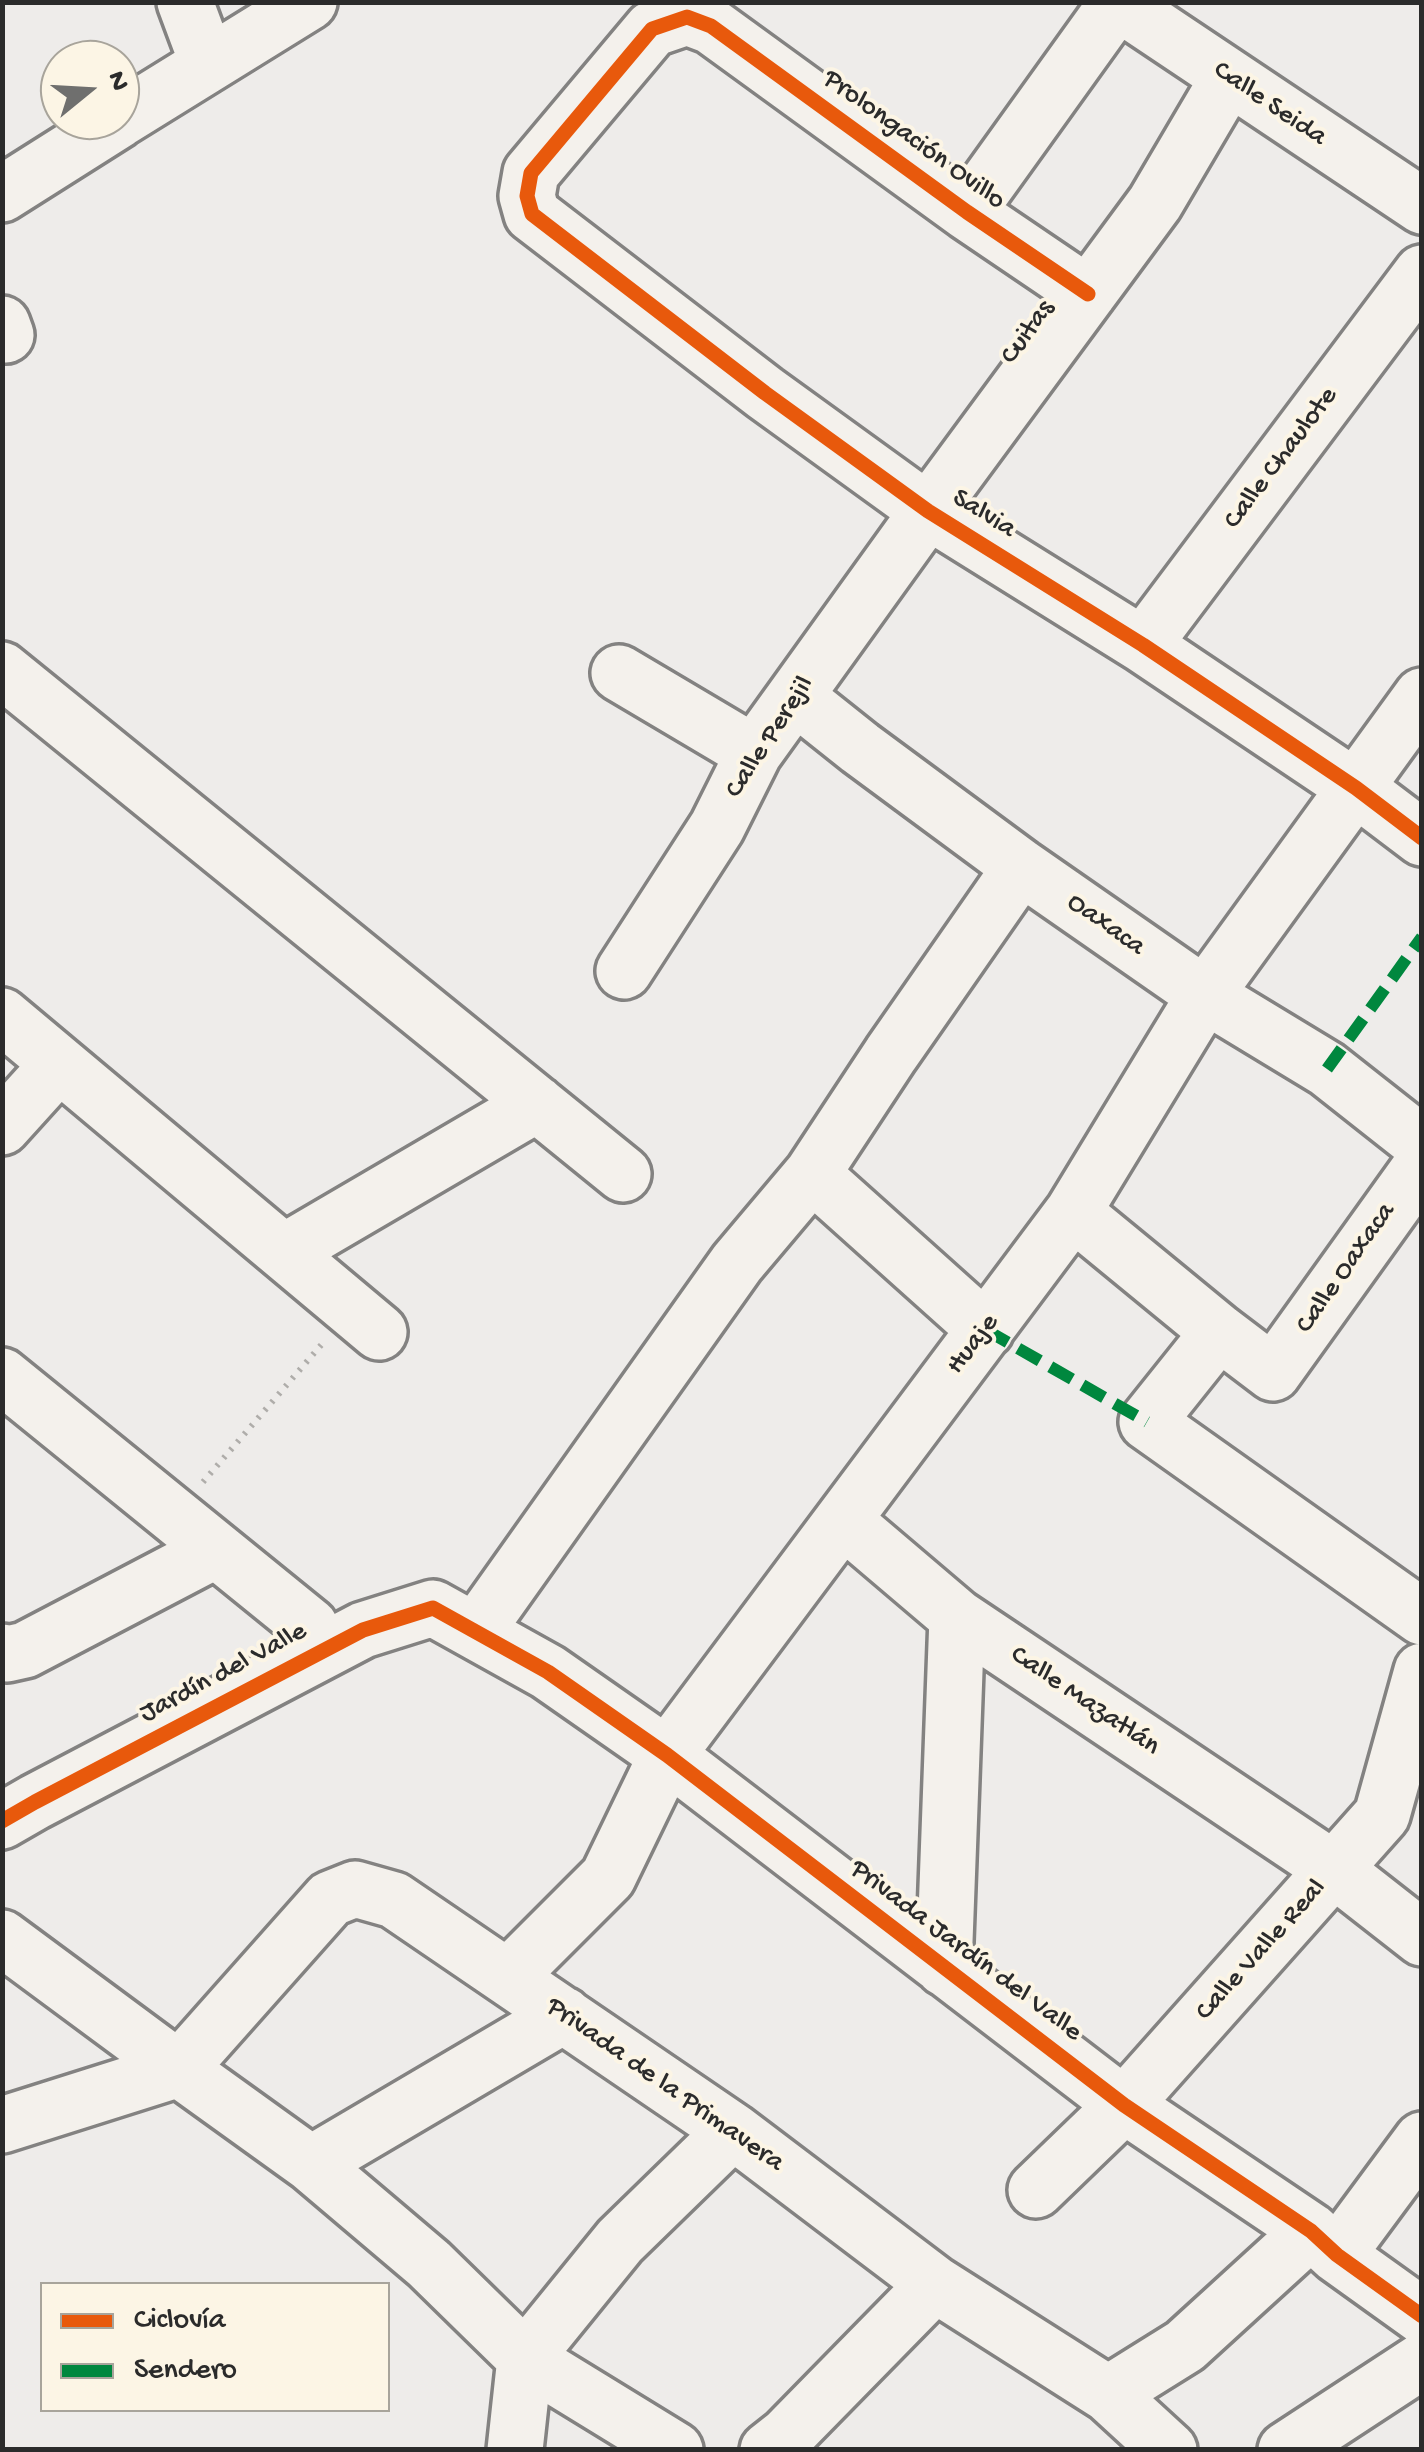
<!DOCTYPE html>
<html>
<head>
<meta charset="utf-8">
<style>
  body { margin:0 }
  #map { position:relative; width:1424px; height:2452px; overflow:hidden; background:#eeecea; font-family:"Gochi Hand",sans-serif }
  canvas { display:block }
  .frame { position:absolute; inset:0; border:5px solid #2b2b2b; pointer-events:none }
  .legend { position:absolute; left:40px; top:2282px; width:350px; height:130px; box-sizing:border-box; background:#fcf5e5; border:2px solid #a8a49b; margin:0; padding:12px 18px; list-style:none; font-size:30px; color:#2b2b2b }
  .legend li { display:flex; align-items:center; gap:20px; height:50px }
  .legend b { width:50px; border:2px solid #a8a49b }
  .north { position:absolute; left:40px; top:40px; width:100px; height:100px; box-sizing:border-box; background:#fcf5e5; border:2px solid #a8a49b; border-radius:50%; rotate:72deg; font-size:28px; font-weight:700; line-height:40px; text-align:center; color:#2b2b2b }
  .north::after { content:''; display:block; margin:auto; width:35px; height:45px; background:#6f6f6e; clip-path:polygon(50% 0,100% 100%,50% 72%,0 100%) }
</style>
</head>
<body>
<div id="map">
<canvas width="1424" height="2452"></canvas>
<div class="frame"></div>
<ul class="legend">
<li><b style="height:12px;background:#e8590c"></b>Ciclovía</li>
<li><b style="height:12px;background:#00873e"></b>Sendero</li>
</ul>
<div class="north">N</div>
</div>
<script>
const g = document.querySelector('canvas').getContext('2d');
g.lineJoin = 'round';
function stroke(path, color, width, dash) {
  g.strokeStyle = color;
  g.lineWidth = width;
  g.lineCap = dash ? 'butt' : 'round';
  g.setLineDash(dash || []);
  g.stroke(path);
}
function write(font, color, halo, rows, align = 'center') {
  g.font = font + ' "Gochi Hand",sans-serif';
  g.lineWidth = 8;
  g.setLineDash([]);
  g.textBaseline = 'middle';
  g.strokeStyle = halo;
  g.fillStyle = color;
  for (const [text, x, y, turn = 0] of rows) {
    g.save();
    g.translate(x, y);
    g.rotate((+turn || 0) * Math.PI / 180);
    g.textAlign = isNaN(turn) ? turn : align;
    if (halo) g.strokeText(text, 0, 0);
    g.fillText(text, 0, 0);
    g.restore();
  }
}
const minor = new Path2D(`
  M 185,2 L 208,64
  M 1117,2 L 1422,206
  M 120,119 L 309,2
  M 2,194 L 119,120
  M 967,212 L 1117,3
  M 1088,294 L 967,212 L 711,26 L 687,17 L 652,29 L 531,173 L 527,196 L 532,214 L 765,393 L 928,511 L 1143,645 L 1356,788 L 1422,838
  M 2,324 L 6,335
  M 1143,645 L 1422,273
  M 2,670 L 623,1174
  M 619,673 L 754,753
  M 796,697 L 860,748 L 1021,867 L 1205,995 L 1327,1069 L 1422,1144
  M 624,971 L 717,827 L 754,753 L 928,511 L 1155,203 L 1228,79
  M 2,1016 L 379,1332
  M 2,1127 L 59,1064
  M 812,1174 L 986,1330
  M 1073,1212 L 1219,1332 L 1273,1373 L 1422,1165
  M 284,1252 L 537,1104
  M 1219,1332 L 1147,1422 L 1422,1617
  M 2,1376 L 310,1626
  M 843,1520 L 957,1617 L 1335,1870 L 1422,1938
  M 476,1631 L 737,1263 L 812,1174 L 891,1054 L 1021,867
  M 2,1652 L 7,1654 L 25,1650 L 216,1550
  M 2,1821 L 35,1802 L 363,1630 L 433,1608 L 548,1672 L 667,1755 L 1124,2105 L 1311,2231 L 1337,2255 L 1422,2316
  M 2,1938 L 179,2069 L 311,2164 L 429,2264 L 525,2358 L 675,2450
  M 944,1968 L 957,1617
  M 508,1977 L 608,1877 L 667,1755 L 1073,1212 L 1205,995 L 1422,696
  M 179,2069 L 330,1899 L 355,1889 L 394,1900 L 733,2131 L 935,2284 L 1108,2394 L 1169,2450
  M 2,2125 L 179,2069
  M 311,2164 L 564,2015
  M 1036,2190 L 1124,2105 L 1382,1815 L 1422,1671
  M 1337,2255 L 1422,2140
  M 1108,2394 L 1185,2346 L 1311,2231
  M 515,2450 L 525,2358 L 620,2241 L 733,2131
  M 768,2450 L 787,2435 L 935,2284
  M 1286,2450 L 1422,2361`);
stroke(minor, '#838281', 62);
stroke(new Path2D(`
  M 203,1482 L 322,1344`), '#afadaa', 6, [2.5, 8]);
stroke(minor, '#f4f1ec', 55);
stroke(new Path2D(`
  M 1327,1069 L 1422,937
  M 986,1330 L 1147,1422`), '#00873e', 12, [25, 12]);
stroke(new Path2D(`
  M 1088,294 L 967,212 L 711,26 L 687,17 L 652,29 L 531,173 L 527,196 L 532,214 L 765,393 L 928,511 L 1143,645 L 1356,788 L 1422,838
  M 2,1821 L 35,1802 L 363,1630 L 433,1608 L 548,1672 L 667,1755 L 1124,2105 L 1311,2231 L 1337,2255 L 1422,2316`), '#e8590c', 15);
write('28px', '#2b2b2b', '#fcf5e5', [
  ["Calle Seida",1269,105,34],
  ["Prolongación Ovillo",913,141,36],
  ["Cuitas",1029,333,-54],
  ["Calle Chaulote",1282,459,-53],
  ["Salvia",983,515,32],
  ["Calle Perejil",771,738,-57],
  ["Oaxaca",1105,926,35],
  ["Calle Oaxaca",1347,1269,-55],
  ["Huaje",974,1345,-53],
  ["Jardín del Valle",224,1674,-28],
  ["Calle Mazatlán",1084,1702,34],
  ["Calle Valle Real",1262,1951,-48],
  ["Privada Jardín del Valle",965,1952,37],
  ["Privada de la Primavera",664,2086,35]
]);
</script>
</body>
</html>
